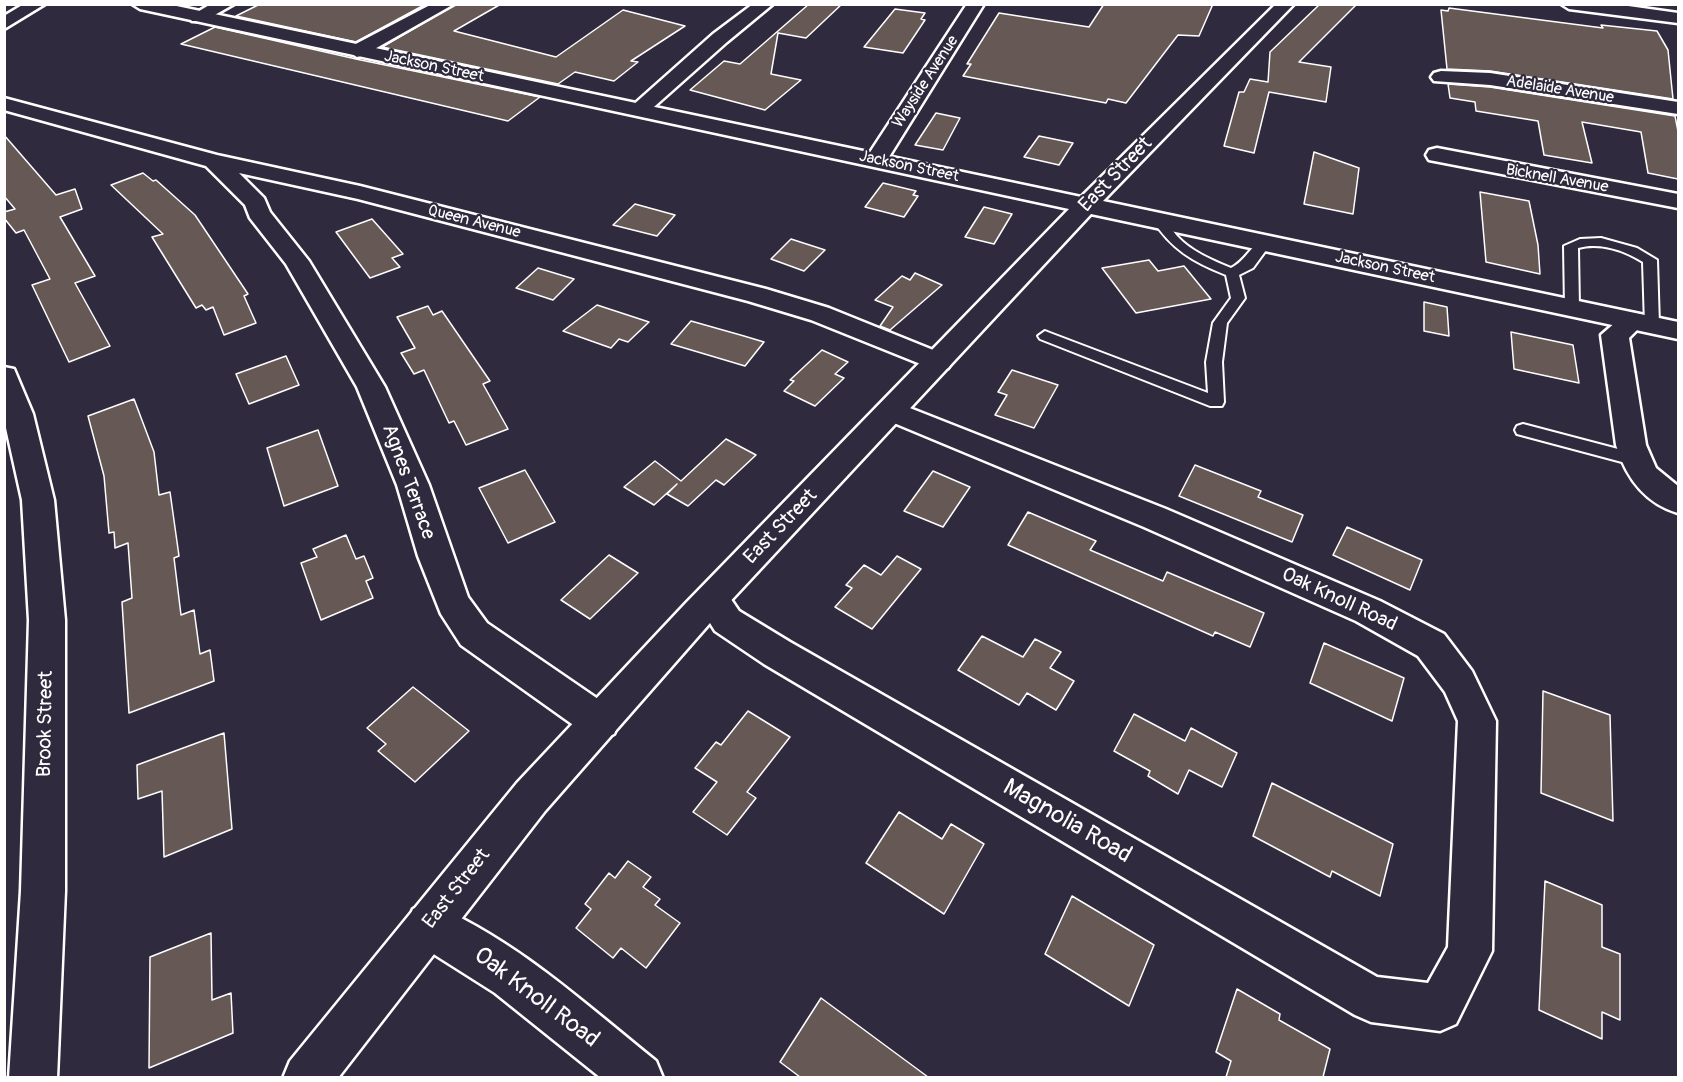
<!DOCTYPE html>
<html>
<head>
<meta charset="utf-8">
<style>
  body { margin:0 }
  #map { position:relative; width:1683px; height:1082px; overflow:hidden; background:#2f2a3d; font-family:Pangolin,sans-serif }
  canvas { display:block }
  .frame { position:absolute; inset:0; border:6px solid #fff; pointer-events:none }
</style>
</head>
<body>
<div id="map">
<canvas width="1683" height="1082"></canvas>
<div class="frame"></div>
</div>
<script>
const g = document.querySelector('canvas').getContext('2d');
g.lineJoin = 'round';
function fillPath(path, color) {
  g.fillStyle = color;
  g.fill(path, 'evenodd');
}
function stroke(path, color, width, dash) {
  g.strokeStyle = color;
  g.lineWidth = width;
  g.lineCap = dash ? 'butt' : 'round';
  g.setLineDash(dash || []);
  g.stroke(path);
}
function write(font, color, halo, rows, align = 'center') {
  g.font = font + ' Pangolin,sans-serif';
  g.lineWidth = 4.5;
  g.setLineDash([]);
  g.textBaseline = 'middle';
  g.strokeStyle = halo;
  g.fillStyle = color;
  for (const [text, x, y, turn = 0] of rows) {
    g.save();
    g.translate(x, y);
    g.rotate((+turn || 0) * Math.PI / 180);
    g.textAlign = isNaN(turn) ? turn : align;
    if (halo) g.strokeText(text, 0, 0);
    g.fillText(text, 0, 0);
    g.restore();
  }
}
const building = new Path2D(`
  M 260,4 L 426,4 L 356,42 L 236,16 Z
  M 456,4 L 501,4 L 454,31 L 556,57 L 623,10 L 685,26 L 631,61 L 638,62 L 614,81 L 575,72 L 558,84 L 382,47 Z
  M 809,4 L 842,4 L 806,38 L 778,33 L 771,74 L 801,80 L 765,110 L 690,90 L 724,61 L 740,64 Z
  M 1104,4 L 1213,4 L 1199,36 L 1178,35 L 1126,103 L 1108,99 L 1106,103 L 963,76 L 971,64 L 967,64 L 999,13 L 1089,27 Z
  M 1320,4 L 1357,4 L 1299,62 L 1331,67 L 1326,102 L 1269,92 L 1254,153 L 1224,146 L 1239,92 L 1244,92 L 1250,79 L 1268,82 L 1270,52 Z
  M 1449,8 L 1603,28 L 1601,25 L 1657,31 L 1668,50 L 1673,99 L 1490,71 L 1447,69 L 1441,10 L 1448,11 Z
  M 895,9 L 925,13 L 921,19 L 925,20 L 903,53 L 864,47 Z
  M 215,27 L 356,59 L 540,97 L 508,121 L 181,44 Z
  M 1448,84 L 1490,87 L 1675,116 L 1678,131 L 1678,179 L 1648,173 L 1641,132 L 1582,122 L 1592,163 L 1544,155 L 1538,121 L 1476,111 L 1475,102 L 1450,98 Z
  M 936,113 L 960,118 L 943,150 L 915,145 Z
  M 4,135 L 56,195 L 75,189 L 82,209 L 60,217 L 95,276 L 75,283 L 110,346 L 69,362 L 32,285 L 50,279 L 24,230 L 16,233 L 4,218 L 4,212 L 15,209 L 4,196 Z
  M 1039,136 L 1073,143 L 1059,165 L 1024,157 Z
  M 1314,152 L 1359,168 L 1353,214 L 1304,204 Z
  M 143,173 L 153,181 L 156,180 L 195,215 L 248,294 L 244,296 L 256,323 L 224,335 L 213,307 L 206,310 L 202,305 L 196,308 L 152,237 L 163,234 L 111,185 Z
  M 883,183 L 916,191 L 913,195 L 918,196 L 904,217 L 865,207 Z
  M 1480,192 L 1529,201 L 1538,245 L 1540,274 L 1486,262 Z
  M 635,204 L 675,215 L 657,236 L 613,225 Z
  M 984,207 L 1012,214 L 994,244 L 965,237 Z
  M 372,219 L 403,254 L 392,258 L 400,267 L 370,278 L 336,232 Z
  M 791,239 L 825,250 L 804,271 L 771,259 Z
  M 1149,260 L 1158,271 L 1184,266 L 1211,299 L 1136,313 L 1102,268 Z
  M 538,268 L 574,279 L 553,300 L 516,288 Z
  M 915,273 L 942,285 L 890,330 L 880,326 L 893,307 L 875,300 L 902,276 L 910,280 Z
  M 1424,302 L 1447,307 L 1449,336 L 1424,331 Z
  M 597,305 L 649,322 L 628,342 L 619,339 L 611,348 L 563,331 Z
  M 428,306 L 433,315 L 442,311 L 490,381 L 483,384 L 508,429 L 466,445 L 454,421 L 449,423 L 424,370 L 414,374 L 401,353 L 415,348 L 397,317 Z
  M 691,321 L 744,336 L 764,342 L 745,366 L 671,344 Z
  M 1511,332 L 1573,345 L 1579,383 L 1514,369 Z
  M 822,350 L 848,362 L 835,374 L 844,378 L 815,406 L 784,391 L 794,381 L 790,380 Z
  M 286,356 L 299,385 L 249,404 L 236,374 Z
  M 1012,370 L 1058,385 L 1034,428 L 995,415 L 1007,395 L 998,392 Z
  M 134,399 L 154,452 L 159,495 L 170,492 L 179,556 L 174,558 L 181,615 L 194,610 L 200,654 L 210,650 L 214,681 L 129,713 L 122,602 L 132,598 L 128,543 L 115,548 L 114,532 L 109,533 L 104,476 L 88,416 Z
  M 318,430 L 338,486 L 284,506 L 267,448 Z
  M 726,439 L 756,455 L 724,485 L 716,480 L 688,506 L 667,494 L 677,484 L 654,505 L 624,487 L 655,461 L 681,481 Z
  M 1195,465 L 1261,491 L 1258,497 L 1303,515 L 1292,542 L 1179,496 Z
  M 525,470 L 555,522 L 508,543 L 479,488 Z
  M 933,471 L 970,487 L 943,527 L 904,511 Z
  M 1028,512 L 1096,541 L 1090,550 L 1163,581 L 1167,572 L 1264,613 L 1250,647 L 1215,632 L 1213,636 L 1008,545 Z
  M 1347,527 L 1422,560 L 1410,590 L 1333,555 Z
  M 346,535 L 356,559 L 364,556 L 373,578 L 366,581 L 373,598 L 321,620 L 301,563 L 317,557 L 313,549 Z
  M 609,555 L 638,573 L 590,619 L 561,600 Z
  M 897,556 L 921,569 L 872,629 L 835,607 L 852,588 L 846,585 L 864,565 L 881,575 Z
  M 982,636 L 1023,657 L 1035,639 L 1061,652 L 1050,668 L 1074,681 L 1056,710 L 1027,693 L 1019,705 L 958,670 Z
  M 1324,643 L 1404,678 L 1392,721 L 1310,683 Z
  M 413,687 L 469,731 L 415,782 L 378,751 L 386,744 L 367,728 Z
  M 1543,691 L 1610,715 L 1613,821 L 1541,793 Z
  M 748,711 L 790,737 L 747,792 L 756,798 L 727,835 L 693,812 L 717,782 L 695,768 L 716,742 L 721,745 Z
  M 1134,714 L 1185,741 L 1191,728 L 1237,753 L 1222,787 L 1189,770 L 1178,794 L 1148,776 L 1150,771 L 1114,751 Z
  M 224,733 L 232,829 L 164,857 L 162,791 L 138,799 L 137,765 Z
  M 1272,783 L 1393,844 L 1380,896 L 1332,871 L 1330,877 L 1253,836 Z
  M 899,812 L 942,839 L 951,824 L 984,844 L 944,914 L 866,863 Z
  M 628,861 L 651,877 L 643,887 L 660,899 L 655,905 L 680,923 L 646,968 L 621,948 L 613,958 L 576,928 L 591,909 L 585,904 L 609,873 L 615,878 Z
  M 1545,881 L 1602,905 L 1602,947 L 1620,954 L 1620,1020 L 1602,1012 L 1602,1039 L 1539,1010 Z
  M 1072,896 L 1154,945 L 1129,1006 L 1045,954 Z
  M 211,933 L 212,1000 L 231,993 L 233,1033 L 149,1068 L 150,957 Z
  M 1237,989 L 1280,1014 L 1279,1020 L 1330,1049 L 1323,1077 L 1226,1077 L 1231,1061 L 1216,1052 Z
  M 821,998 L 928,1077 L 800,1077 L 780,1062 Z`);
fillPath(building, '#665855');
stroke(building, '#fff', 1.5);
const lane = new Path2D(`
  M 1158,215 C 1167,218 1171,229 1177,236 C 1192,252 1212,260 1231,268 C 1246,261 1254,241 1265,238 L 1272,242 L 1253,268 L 1239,275 L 1245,298 L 1227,323 L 1222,362 L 1224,402 L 1222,406 L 1210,406 L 1040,339 L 1038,336 L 1045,331 L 1050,333 L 1208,393 L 1206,362 L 1213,323 L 1231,298 L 1226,275 C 1193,262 1171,249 1152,219 Z
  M 1601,238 L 1637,248 L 1657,260 L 1659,325 L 1657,328 L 1652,330 L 1645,325 L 1643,262 C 1624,250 1600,242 1578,248 L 1579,308 L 1572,312 L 1565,308 L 1564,246 L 1580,239 Z
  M 1523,424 L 1637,454 L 1645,460 L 1637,466 L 1517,434 L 1515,430 L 1517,426 Z`);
const street = new Path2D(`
  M 24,4 L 45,4 L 4,29 L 4,16 Z
  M 211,4 L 234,4 L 204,21 L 192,21 L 189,17 Z
  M 432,4 L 454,4 L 364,55 L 357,57 L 348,51 L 350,47 Z
  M 753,4 L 773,4 L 727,42 L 646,114 L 632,114 L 629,110 L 632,106 L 713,34 Z
  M 967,4 L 984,4 L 884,165 L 868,165 L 865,160 Z
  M 1441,71 L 1490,73 L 1678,102 L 1678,114 L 1490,85 L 1434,81 L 1431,77 L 1434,73 Z
  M 4,98 L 217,155 L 360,186 L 766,289 L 829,308 L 948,356 L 952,362 L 948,368 L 938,371 L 811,320 L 748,301 L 358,199 L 239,173 L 264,198 L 270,212 L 309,261 L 385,387 L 429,485 L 468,597 L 487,623 L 614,710 L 619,722 L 614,734 L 600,739 L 586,734 L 461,645 L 441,614 L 418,556 L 397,485 L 357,387 L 286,264 L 250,218 L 245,205 L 206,166 L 4,110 Z
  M 1437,148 L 1678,194 L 1678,208 L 1429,160 L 1426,155 L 1429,150 Z
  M 1633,313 L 1642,315 L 1646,321 L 1629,338 L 1646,445 L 1656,468 L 1678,486 L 1678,513 C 1644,503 1626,477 1616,445 L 1601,335 L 1624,315 Z
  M 4,367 L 14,369 L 33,414 L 54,500 L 65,620 L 65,891 L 57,1078 L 9,1078 L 21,891 L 29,620 L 22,500 L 4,419 Z
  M 892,401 L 1166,509 L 1380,601 L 1444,634 L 1472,671 L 1496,721 L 1492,951 L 1456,1024 L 1440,1031 L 1371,1022 L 1355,1015 L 764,664 L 715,631 L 695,599 L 700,589 L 712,585 L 724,589 L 739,611 L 790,642 L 1377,977 L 1428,983 L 1448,947 L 1458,721 L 1445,692 L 1418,656 L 1356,621 L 1144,527 L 882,418 L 877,411 L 882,404 Z
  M 429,903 C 514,938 585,1004 656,1061 L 663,1078 L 601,1078 L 495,993 L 413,941 L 407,925 L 413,909 Z`);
const secondary = new Path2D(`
  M 132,4 L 167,4 L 1081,197 L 1276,4 L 1294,4 L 1103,201 L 1678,322 L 1678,339 L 1091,214 L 710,623 L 545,811 L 338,1078 L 283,1078 L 290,1061 L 517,783 L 686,603 L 1069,209 L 140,9 Z
  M 1561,4 L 1614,4 L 1678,13 L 1678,23 L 1569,9 Z`);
stroke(lane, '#fff', 4);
stroke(street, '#fff', 5);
stroke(secondary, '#fff', 5);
fillPath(lane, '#2f2a3d');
fillPath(street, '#2f2a3d');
fillPath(secondary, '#2f2a3d');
write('16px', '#fff', '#2f2a3d', [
  ["Jackson Street",434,67,12],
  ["Wayside Avenue",926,82,-57],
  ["Adelaide Avenue",1560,90,9],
  ["Jackson Street",909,167,12],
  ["Bicknell Avenue",1557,179,10],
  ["Queen Avenue",474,222,14],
  ["Jackson Street",1385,268,12]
]);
write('20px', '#fff', '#2f2a3d', [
  ["East Street",1116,175,-46],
  ["Agnes Terrace",408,482,70],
  ["East Street",781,527,-46],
  ["Oak Knoll Road",1339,600,25],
  ["Brook Street",46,724,-89],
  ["East Street",457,889,-52]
]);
write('24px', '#fff', '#2f2a3d', [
  ["Magnolia Road",1067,822,30],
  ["Oak Knoll Road",536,998,37]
]);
</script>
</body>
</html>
